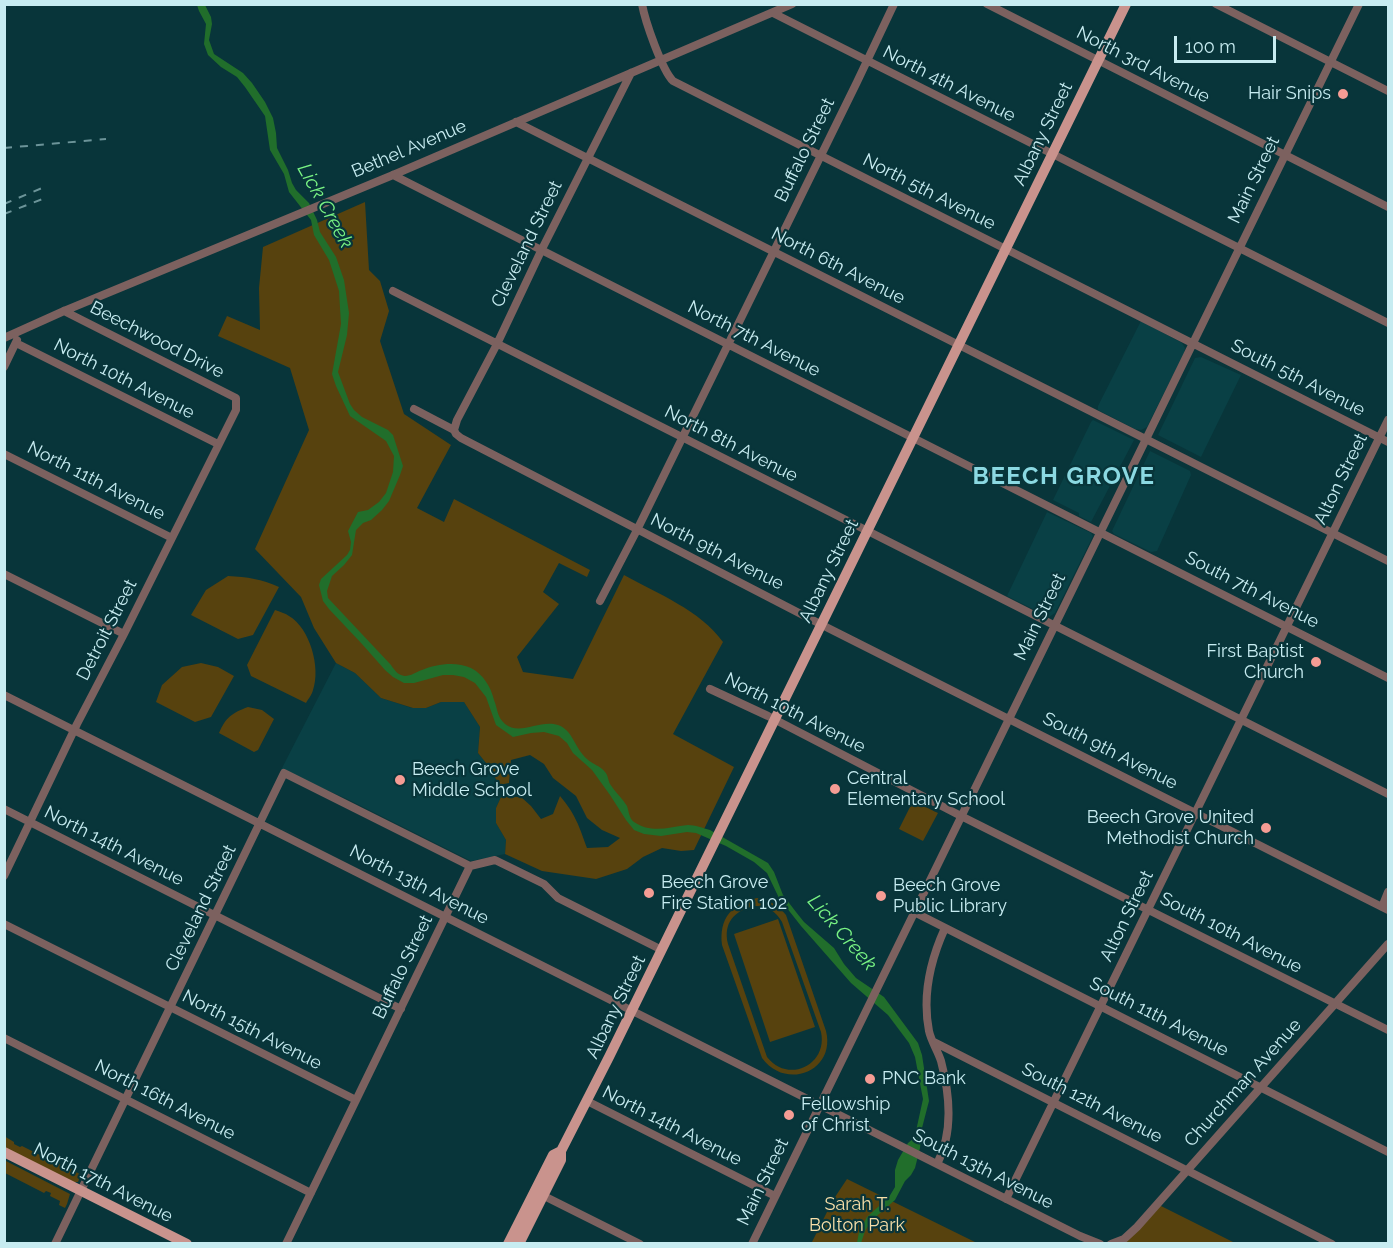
<!DOCTYPE html>
<html>
<head>
<meta charset="utf-8">
<style>
  body { margin:0 }
  #map { position:relative; width:1393px; height:1248px; overflow:hidden; background:#08353a; font-family:Raleway,sans-serif }
  canvas { display:block }
  .frame { position:absolute; inset:0; border:6px solid #c7ecf1; pointer-events:none }
  .scale { position:absolute; left:1174px; top:36px; width:102px; height:27px; box-sizing:border-box; border:3px solid #c7ecf1; border-top:0; padding-left:8px; font-size:18px; line-height:21px; white-space:nowrap; color:#c7ecf1; -webkit-text-stroke:4px #08353a; paint-order:stroke }
</style>
</head>
<body>
<div id="map">
<canvas width="1393" height="1248"></canvas>
<div class="frame"></div>
<div class="scale">100 m</div>
</div>
<script>
const g = document.querySelector('canvas').getContext('2d');
g.lineJoin = 'round';
function fillPath(path, color) {
  g.fillStyle = color;
  g.fill(path, 'evenodd');
}
function stroke(path, color, width, dash) {
  g.strokeStyle = color;
  g.lineWidth = width;
  g.lineCap = dash ? 'butt' : 'round';
  g.setLineDash(dash || []);
  g.stroke(path);
}
function write(font, color, halo, rows, align = 'center') {
  g.font = font + ' Raleway,sans-serif';
  g.lineWidth = 4.5;
  g.setLineDash([]);
  g.textBaseline = 'middle';
  g.strokeStyle = halo;
  g.fillStyle = color;
  for (const [text, x, y, turn = 0] of rows) {
    g.save();
    g.translate(x, y);
    g.rotate((+turn || 0) * Math.PI / 180);
    g.textAlign = isNaN(turn) ? turn : align;
    if (halo) g.strokeText(text, 0, 0);
    g.fillText(text, 0, 0);
    g.restore();
  }
}
fillPath(new Path2D(`
  M 1141,321 L 1182,343 L 1185,348 L 1184,353 L 1147,427 L 1141,430 L 1135,429 L 1098,410 L 1098,406 Z
  M 1201,357 L 1241,375 L 1201,457 L 1158,435 L 1195,358 Z
  M 1093,420 L 1134,440 L 1091,522 L 1079,516 L 1079,513 L 1053,500 L 1091,422 Z
  M 1150,451 L 1190,471 L 1191,475 L 1157,551 L 1151,552 L 1114,534 L 1112,531 Z
  M 1047,512 L 1091,533 L 1093,536 L 1055,613 L 1049,617 L 1007,596 Z
  M 336,663 L 355,673 L 381,698 L 412,708 L 426,708 L 441,702 L 464,702 L 480,727 L 478,753 L 490,768 L 499,785 L 501,797 L 496,808 L 496,823 L 506,840 L 505,854 L 471,861 L 347,799 L 281,770 Z`), '#094045');
fillPath(new Path2D(`
  M 365,202 L 369,270 L 380,281 L 389,311 L 380,341 L 404,414 L 451,445 L 417,508 L 444,522 L 454,499 L 590,570 L 587,577 L 559,563 L 543,592 L 559,604 L 517,657 L 523,672 L 573,679 L 624,575 C 658,594 700,610 723,642 L 673,734 L 734,767 L 694,850 L 681,851 L 662,848 L 643,857 L 627,869 L 596,879 L 542,871 L 505,854 L 506,840 L 496,823 L 496,808 L 501,797 L 521,797 L 531,806 L 541,819 L 553,814 L 560,796 C 576,815 579,826 587,848 L 608,847 L 620,838 L 602,830 L 587,818 L 576,796 L 553,778 L 544,764 L 530,755 L 511,760 L 509,783 L 499,785 L 490,768 L 478,753 L 480,727 L 464,702 L 441,702 L 426,708 L 413,708 L 381,698 L 355,673 L 336,663 L 314,628 L 301,597 L 255,549 L 309,430 L 290,368 L 218,336 L 227,316 L 260,330 L 259,288 L 263,247 Z
  M 228,576 C 248,577 261,579 279,587 L 253,635 L 238,639 L 191,615 L 206,590 Z
  M 275,610 C 280,612 285,613 289,616 C 310,628 321,668 313,690 C 312,695 308,699 306,703 L 251,676 L 247,665 Z
  M 201,663 L 218,667 L 234,676 L 211,717 L 195,722 L 156,702 L 162,685 L 182,667 Z
  M 248,707 L 262,710 L 274,719 L 258,750 L 254,752 L 219,733 C 226,717 232,713 248,707 Z
  M 913,801 L 938,813 L 923,841 L 899,829 Z
  M 757,898 C 768,899 779,906 786,915 L 826,1031 C 836,1071 786,1091 762,1058 L 722,945 C 719,919 731,904 757,898 ZM 754,906 C 766,905 776,911 782,922 L 821,1032 C 828,1065 788,1084 767,1057 L 728,944 C 723,923 734,911 754,906 Z
  M 778,919 L 815,1027 L 770,1042 L 734,934 Z
  M 4,1136 L 14,1142 L 14,1144 L 20,1147 L 22,1146 L 50,1160 L 51,1159 L 55,1160 L 58,1164 L 67,1166 L 81,1175 L 78,1182 L 73,1182 L 5,1148 Z
  M 4,1160 L 70,1194 L 67,1204 L 65,1208 L 59,1205 L 60,1201 L 50,1196 L 51,1193 L 46,1191 L 44,1193 L 5,1173 Z
  M 847,1179 L 977,1243 L 811,1244 L 833,1200 Z
  M 1157,1204 L 1235,1243 L 1124,1244 Z`), '#57420e');
fillPath(new Path2D(`
  M 197,5 L 205,5 L 211,17 L 212,24 L 209,40 L 214,54 L 243,73 L 252,83 L 265,102 L 273,118 L 276,133 L 277,148 L 288,170 L 292,183 L 296,190 L 309,203 L 317,220 L 320,232 L 336,257 L 344,280 L 349,313 L 347,335 L 338,372 L 350,404 L 354,410 L 362,417 L 388,430 L 393,435 L 403,466 L 400,475 L 389,501 L 382,510 L 371,520 L 363,523 L 356,530 L 352,555 L 344,565 L 332,576 L 327,591 L 328,598 L 391,665 C 395,671 398,675 405,676 C 411,676 416,672 422,670 C 436,664 456,661 471,668 C 483,674 491,687 494,700 C 498,710 497,717 505,724 C 520,736 540,719 558,725 C 573,730 575,749 587,759 C 592,764 601,766 605,772 C 608,775 608,780 610,784 C 615,792 622,798 627,806 C 629,812 629,818 634,822 C 652,834 669,827 688,825 C 695,825 703,828 710,830 L 768,863 L 774,872 L 783,895 L 796,912 L 804,922 L 834,948 L 844,964 L 856,978 L 884,997 L 918,1043 L 922,1055 L 929,1101 L 922,1128 L 920,1148 L 915,1168 L 911,1175 L 905,1181 L 895,1200 L 871,1221 L 865,1231 L 861,1243 L 857,1243 L 859,1232 L 867,1217 L 889,1197 L 895,1187 L 895,1170 L 898,1160 L 908,1143 L 914,1138 L 916,1131 L 923,1099 L 915,1057 L 909,1043 L 888,1015 L 851,983 L 801,926 L 779,898 L 767,873 L 754,862 L 726,846 L 696,833 L 687,832 L 661,836 L 644,834 L 634,830 L 626,820 L 610,795 L 592,770 L 573,753 L 567,743 L 559,736 L 544,732 L 531,733 L 513,737 L 496,725 L 486,697 L 475,683 L 464,677 L 453,675 L 443,675 L 414,683 L 404,683 L 393,677 L 385,670 L 362,644 L 329,609 L 323,601 L 319,585 L 321,579 L 347,555 L 350,550 L 351,542 L 348,531 L 358,512 L 368,510 L 379,502 L 386,493 L 393,472 L 394,456 L 386,441 L 350,416 L 336,386 L 332,374 L 341,324 L 340,308 L 339,291 L 329,260 L 314,235 L 311,220 L 289,192 L 284,174 L 270,150 L 265,116 L 245,87 L 237,77 L 221,67 L 208,55 L 204,44 L 206,24 L 199,11 Z`), '#216e2b');
stroke(new Path2D(`
  M 642,4 C 645,21 662,70 673,81 L 1388,442
  M 987,4 L 1388,207
  M 1216,4 L 1388,91
  M 773,13 L 1388,323
  M 516,122 L 1388,561
  M 393,175 L 1388,678
  M 393,291 L 1388,794
  M 4,338 L 64,311 L 393,175 L 792,4
  M 16,343 L 218,444
  M 4,367 L 17,340
  M 414,409 L 454,430 L 456,434 L 461,438 L 828,628 L 1388,910
  M 454,430 L 457,420 L 497,344 L 541,251 L 631,73
  M 4,454 L 172,538
  M 4,574 L 124,634
  M 600,601 L 637,530 L 857,82 L 894,4
  M 710,689 L 768,716 L 961,816 L 1388,1030
  M 4,695 L 1080,1236 L 1100,1244
  M 4,809 L 401,1009
  M 470,866 L 495,860 L 544,884 L 558,898 L 662,950
  M 4,876 L 77,724 L 124,634 L 236,410 L 236,398 L 64,311
  M 1382,907 L 1388,892
  M 914,912 L 1388,1152
  M 4,924 L 356,1100
  M 4,1038 L 311,1193
  M 934,1042 L 1332,1244
  M 587,1101 L 775,1196
  M 937,1164 C 954,1132 950,1095 941,1061 C 938,1051 931,1041 929,1031 C 922,995 930,961 945,928
  M 538,1193 L 640,1244
  M 1006,1199 L 1388,420
  M 55,1244 L 284,773 L 470,866
  M 286,1244 L 470,866
  M 752,1244 L 1359,4
  M 1111,1244 L 1124,1239 L 1137,1227 L 1388,944`), '#7c615f', 8);
stroke(new Path2D(`
  M 4,1152 L 187,1244
  M 508,1244 L 553,1155 L 561,1151
  M 519,1244 L 561,1160 L 561,1151 L 609,1057 L 1126,4`), '#c9938d', 10);
stroke(new Path2D(`
  M 4,148 L 106,139
  M 4,204 L 42,188
  M 4,214 L 45,198`), '#6c9499', 2, [8, 8]);
for (const [x, y, r, color] of [
  [1343,94,6,"#f59c94"],
  [1316,662,6,"#f59c94"],
  [400,780,6,"#f59c94"],
  [835,789,6,"#f59c94"],
  [1266,828,6,"#f59c94"],
  [649,893,6,"#f59c94"],
  [881,896,6,"#f59c94"],
  [870,1079,6,"#f59c94"],
  [789,1115,6,"#f59c94"]
]) {
  const dot = new Path2D();
  dot.arc(x, y, r, 0, 2 * Math.PI);
  g.fillStyle = color;
  g.fill(dot);
  stroke(dot, '#08353a', 2);
}
write('18px', '#c7ecf1', '#08353a', [
  ["North 3rd Avenue",1143,65,27],
  ["North 4th Avenue",949,84,27],
  ["Albany Street",1043,134,-64],
  ["Bethel Avenue",409,149,-23],
  ["Buffalo Street",805,150,-64],
  ["Main Street",1254,180,-64],
  ["North 5th Avenue",929,192,27],
  ["Cleveland Street",527,244,-64],
  ["North 6th Avenue",838,266,27],
  ["North 7th Avenue",754,339,27],
  ["Beechwood Drive",157,340,27],
  ["South 5th Avenue",1298,378,27],
  ["North 10th Avenue",124,379,27],
  ["North 8th Avenue",731,444,27],
  ["Alton Street",1341,479,-64],
  ["North 11th Avenue",96,481,27],
  ["North 9th Avenue",717,552,27],
  ["Albany Street",829,571,-64],
  ["South 7th Avenue",1252,590,27],
  ["Main Street",1040,617,-64],
  ["Detroit Street",107,630,-63],
  ["North 10th Avenue",795,713,27],
  ["South 9th Avenue",1110,751,27],
  ["North 14th Avenue",114,846,27],
  ["North 13th Avenue",419,885,27],
  ["Cleveland Street",201,908,-64],
  ["Alton Street",1127,916,-64],
  ["South 10th Avenue",1231,933,27],
  ["Buffalo Street",403,967,-64],
  ["Albany Street",616,1007,-64],
  ["South 11th Avenue",1159,1017,27],
  ["North 15th Avenue",252,1030,27],
  ["Churchman Avenue",1243,1083,-48],
  ["North 16th Avenue",165,1100,27],
  ["South 12th Avenue",1092,1103,27],
  ["North 14th Avenue",672,1126,27],
  ["South 13th Avenue",983,1169,27],
  ["Main Street",763,1182,-64],
  ["North 17th Avenue",103,1183,27]
]);
write('18px', '#c7ecf1', '#08353a', [
  ["Hair Snips",1331,94,"right"],
  ["First Baptist",1304,652,"right"],
  ["Church",1304,673,"right"],
  ["Beech Grove",412,770],
  ["Middle School",412,791],
  ["Central",847,779],
  ["Elementary School",847,800],
  ["Beech Grove United",1254,818,"right"],
  ["Methodist Church",1254,839,"right"],
  ["Beech Grove",661,883],
  ["Fire Station 102",661,904],
  ["Beech Grove",893,886],
  ["Public Library",893,907],
  ["PNC Bank",882,1079],
  ["Fellowship",801,1105],
  ["of Christ",801,1126]
], 'left');
write('18px', '#f8dfa9', '#08353a', [
  ["Sarah T.",857,1205],
  ["Bolton Park",857,1226]
]);
write('italic 20px', '#79f484', '#08353a', [
  ["Lick Creek",325,206,61],
  ["Lick Creek",842,933,49]
]);
g.letterSpacing = '1.5px';
write('bold 24px', '#8bd9e2', '#08353a', [
  ["BEECH GROVE",1064,477]
]);
g.letterSpacing = '0px';
</script>
</body>
</html>
